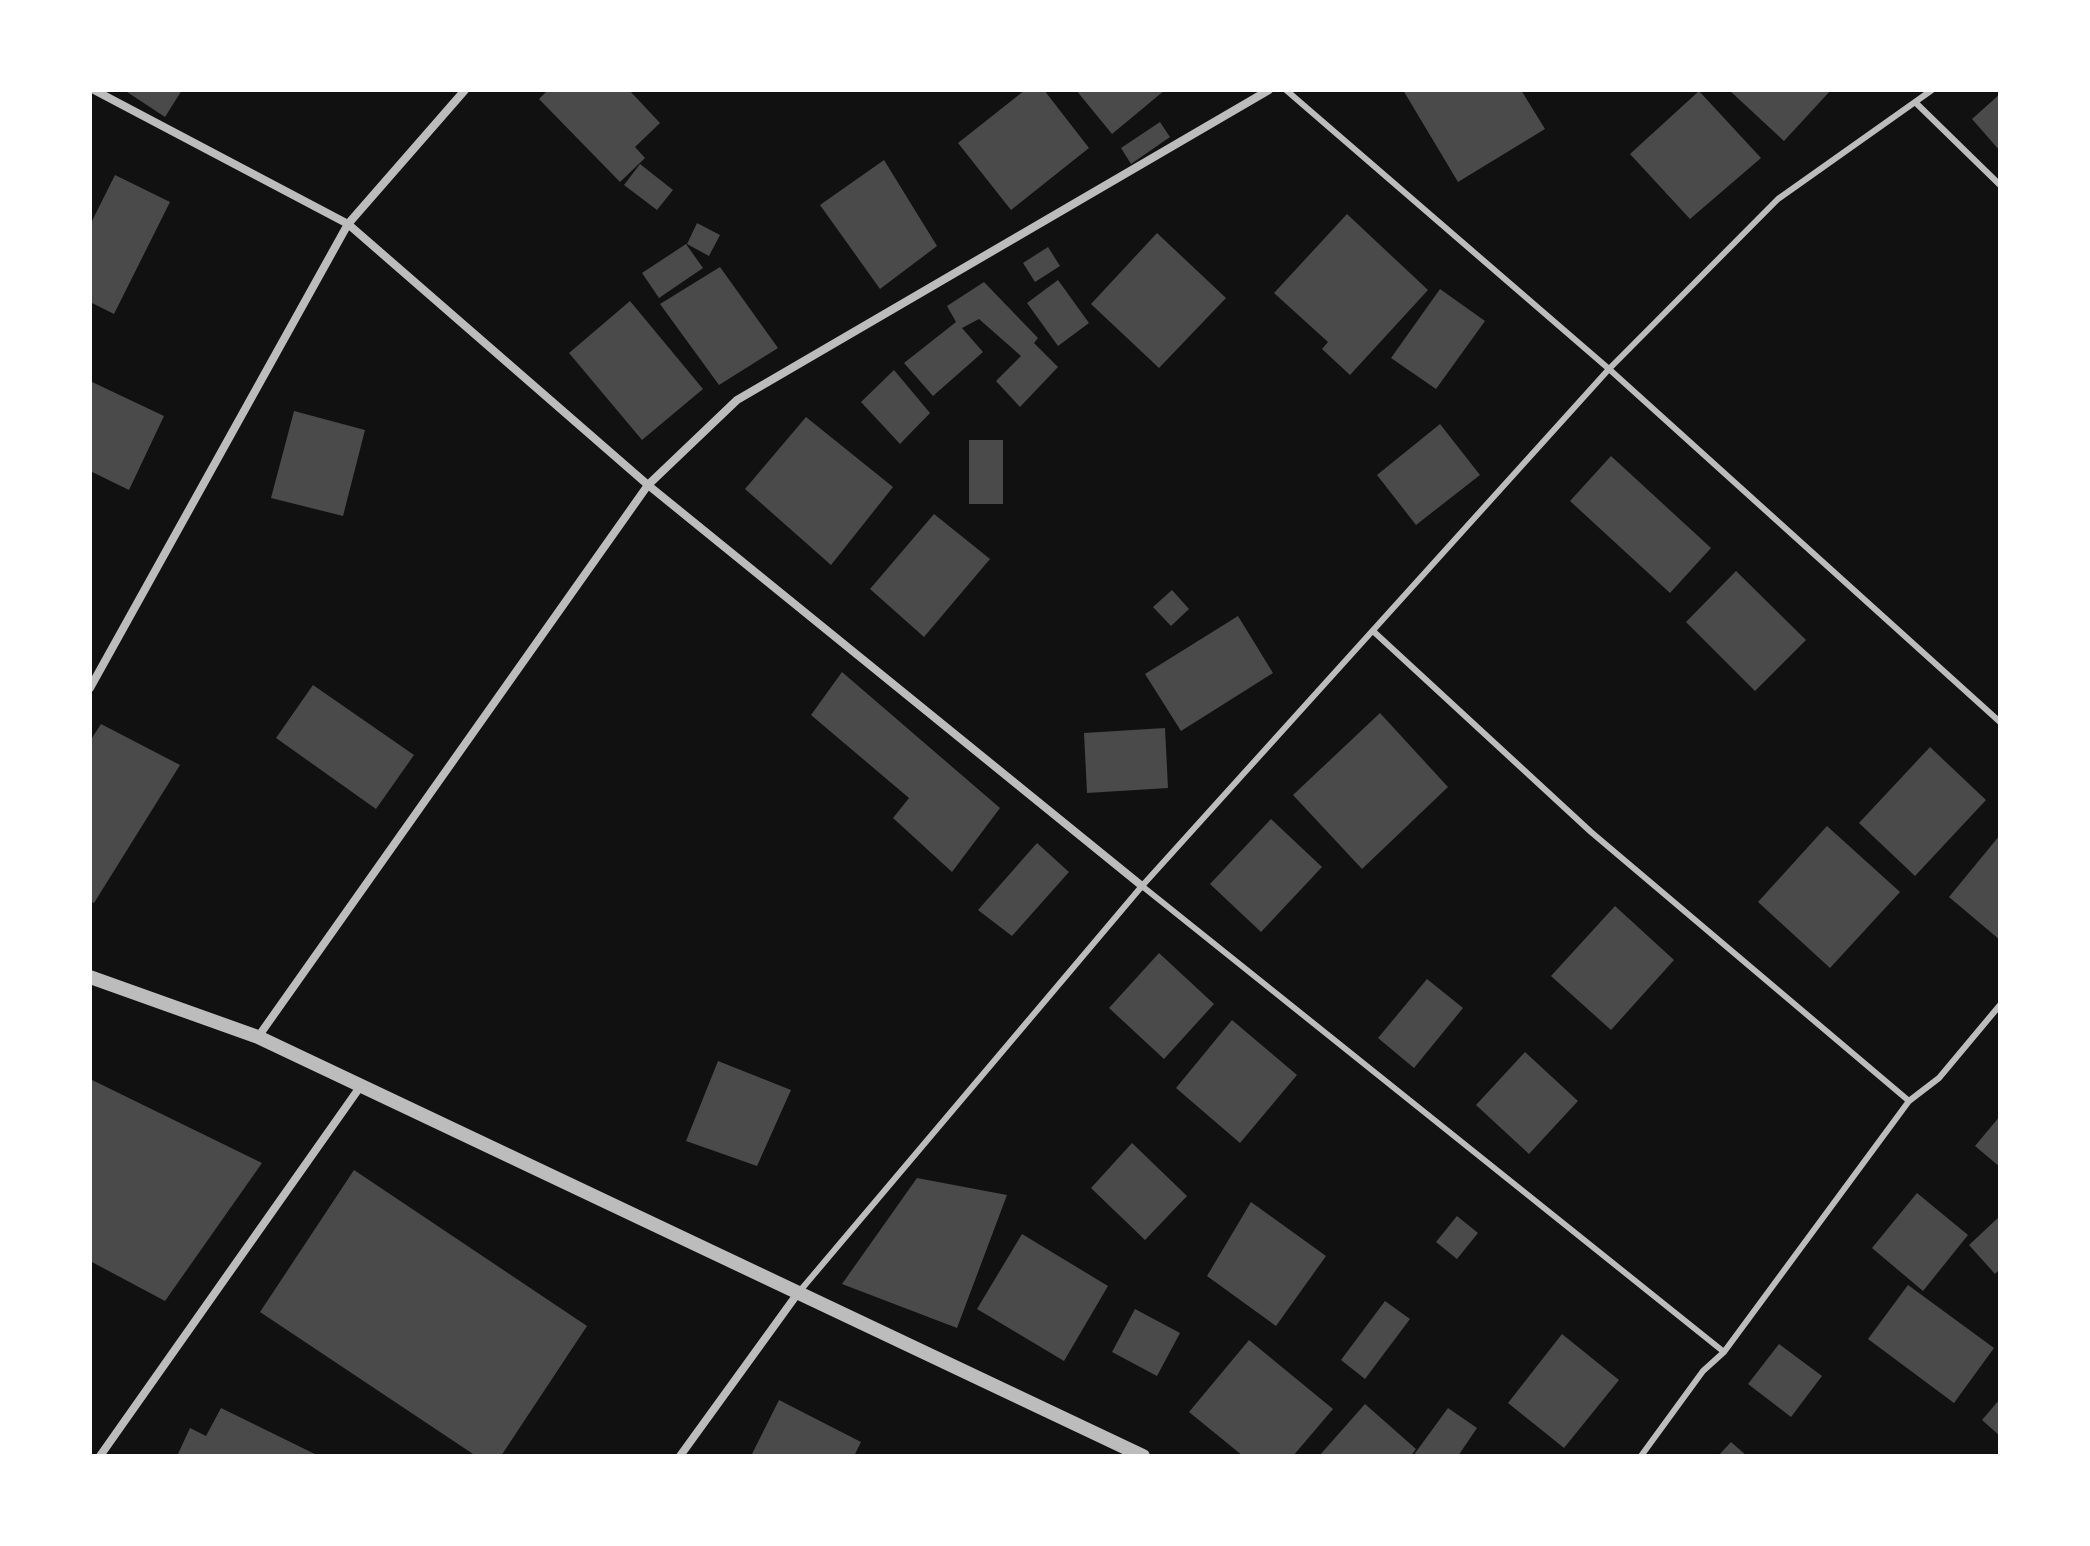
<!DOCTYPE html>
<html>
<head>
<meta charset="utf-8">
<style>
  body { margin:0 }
  #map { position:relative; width:2090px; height:1546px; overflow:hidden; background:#111; font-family:"Titillium Web",sans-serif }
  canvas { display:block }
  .frame { position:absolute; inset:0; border:92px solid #fff; pointer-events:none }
</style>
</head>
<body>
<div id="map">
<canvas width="2090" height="1546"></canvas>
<div class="frame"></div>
</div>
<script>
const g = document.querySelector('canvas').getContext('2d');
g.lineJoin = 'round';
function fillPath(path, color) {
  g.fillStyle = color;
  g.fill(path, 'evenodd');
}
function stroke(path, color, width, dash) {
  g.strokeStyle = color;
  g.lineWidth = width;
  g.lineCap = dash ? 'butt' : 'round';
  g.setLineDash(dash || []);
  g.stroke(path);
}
fillPath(new Path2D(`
  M 124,90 L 182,90 L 165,117 Z
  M 548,90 L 629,90 L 660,123 L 635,147 L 645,158 L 620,182 L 539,99 Z
  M 1025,90 L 1044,90 L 1089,148 L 1011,210 L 958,143 Z
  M 1076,90 L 1165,90 L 1112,134 Z
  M 1403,90 L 1521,90 L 1545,129 L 1458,182 Z
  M 1729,90 L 1831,90 L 1784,141 Z
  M 1699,91 L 1761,158 L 1690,219 L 1630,154 Z
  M 2000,94 L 2000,151 L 1972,119 Z
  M 1160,122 L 1170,137 L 1131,164 L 1121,148 Z
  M 884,160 L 937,246 L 880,289 L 820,205 Z
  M 640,164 L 673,190 L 657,210 L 624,185 Z
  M 115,175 L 170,202 L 114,314 L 90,302 L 90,225 Z
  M 1347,214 L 1428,290 L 1350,375 L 1322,349 L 1328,342 L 1274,293 Z
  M 697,223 L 720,235 L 709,256 L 687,244 Z
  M 1157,233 L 1226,298 L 1159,368 L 1091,304 Z
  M 686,244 L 703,268 L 659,298 L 642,273 Z
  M 1048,247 L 1060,266 L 1035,282 L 1023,263 Z
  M 720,267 L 778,348 L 719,385 L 660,304 Z
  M 1058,280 L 1089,323 L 1058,346 L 1027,303 Z
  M 984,282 L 1038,338 L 1034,343 L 1058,367 L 1020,407 L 996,381 L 1021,356 L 979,319 L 962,328 L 983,352 L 933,396 L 904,363 L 956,322 L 947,306 Z
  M 1440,289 L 1485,321 L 1436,389 L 1391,358 Z
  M 630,301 L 703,389 L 642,440 L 569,353 Z
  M 894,370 L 930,413 L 900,444 L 861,402 Z
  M 90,381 L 164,416 L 129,490 L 90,471 Z
  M 294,411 L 365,430 L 343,516 L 271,498 Z
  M 806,417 L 893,487 L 831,565 L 745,489 Z
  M 1440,424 L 1480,475 L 1416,525 L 1377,475 Z
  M 969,440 L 1003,440 L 1003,504 L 969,504 Z
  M 1611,456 L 1711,548 L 1670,593 L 1570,501 Z
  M 934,514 L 990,559 L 924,637 L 870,589 Z
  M 1736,571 L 1806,640 L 1755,691 L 1686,622 Z
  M 1172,590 L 1189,609 L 1171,626 L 1153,607 Z
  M 1238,616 L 1273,673 L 1181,731 L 1145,674 Z
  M 842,672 L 1000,808 L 952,872 L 893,818 L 909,798 L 811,715 Z
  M 313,685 L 414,755 L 376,809 L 276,738 Z
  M 1380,713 L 1448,787 L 1362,869 L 1293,795 Z
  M 101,724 L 180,765 L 94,903 L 90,901 L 90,741 Z
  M 1165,728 L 1168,788 L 1087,793 L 1084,733 Z
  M 1930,747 L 1986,800 L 1915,876 L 1859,823 Z
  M 1271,819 L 1322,867 L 1261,932 L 1210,884 Z
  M 1827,826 L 1900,892 L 1830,968 L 1758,902 Z
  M 2000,835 L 2000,940 L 1949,897 Z
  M 1037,843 L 1069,872 L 1012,936 L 978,910 Z
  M 1615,906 L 1674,960 L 1611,1030 L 1551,976 Z
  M 1159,953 L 1214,1004 L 1164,1059 L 1109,1008 Z
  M 1427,979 L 1463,1008 L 1414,1068 L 1378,1038 Z
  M 1232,1020 L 1297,1075 L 1240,1143 L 1176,1088 Z
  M 1525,1052 L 1578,1101 L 1529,1154 L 1476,1105 Z
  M 718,1061 L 791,1090 L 757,1166 L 686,1141 Z
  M 90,1079 L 262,1163 L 165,1301 L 90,1261 Z
  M 2000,1116 L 2000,1167 L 1975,1146 Z
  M 1132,1143 L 1187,1196 L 1145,1240 L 1091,1188 Z
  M 354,1170 L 587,1326 L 501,1456 L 476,1456 L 260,1312 Z
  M 917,1178 L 1007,1195 L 957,1328 L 842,1284 Z
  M 1917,1193 L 1968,1235 L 1923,1291 L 1872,1248 Z
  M 1251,1202 L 1326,1256 L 1276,1326 L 1207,1276 Z
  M 1457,1216 L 1478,1233 L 1457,1259 L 1436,1242 Z
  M 2000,1216 L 2000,1269 L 1995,1274 L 1969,1245 Z
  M 1022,1234 L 1108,1286 L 1064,1361 L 977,1309 Z
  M 1908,1285 L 1994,1348 L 1954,1403 L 1868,1339 Z
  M 1385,1301 L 1410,1319 L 1365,1379 L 1341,1360 Z
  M 1135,1309 L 1180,1333 L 1157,1376 L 1112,1352 Z
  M 1562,1334 L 1619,1380 L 1564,1448 L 1508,1403 Z
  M 1249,1340 L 1333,1409 L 1293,1456 L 1243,1456 L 1189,1412 Z
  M 1779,1344 L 1822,1376 L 1791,1417 L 1748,1384 Z
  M 2000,1399 L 2000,1436 L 1982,1420 Z
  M 779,1400 L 861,1442 L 854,1456 L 751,1456 Z
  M 1365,1404 L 1416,1449 L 1411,1456 L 1319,1456 Z
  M 221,1408 L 319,1456 L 177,1456 L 190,1428 L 206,1436 Z
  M 1448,1408 L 1477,1428 L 1458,1456 L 1413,1456 Z
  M 1731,1442 L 1747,1456 L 1718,1456 Z`), '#4a4a4a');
stroke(new Path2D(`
  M 1286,90 L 1609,369 L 2000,722
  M 1915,102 L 2000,185
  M 1373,631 L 1591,832 L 1909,1101
  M 1142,886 L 1724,1352
  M 799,1292 L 1142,886 L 1609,369 L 1778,199 L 1932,90
  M 1641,1456 L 1703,1371 L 1724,1352 L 1909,1101 L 1939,1078 L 2000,1005`), '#bcbcbc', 6);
stroke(new Path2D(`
  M 94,90 L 348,224 L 648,485 L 1142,886
  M 90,688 L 348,224 L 465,90
  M 258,1037 L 648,485 L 737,400 L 1269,90
  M 100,1456 L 360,1087
  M 680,1456 L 798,1293`), '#bcbcbc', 8);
stroke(new Path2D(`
  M 90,977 L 258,1037 L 1143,1456`), '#bcbcbc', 14);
</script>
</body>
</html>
